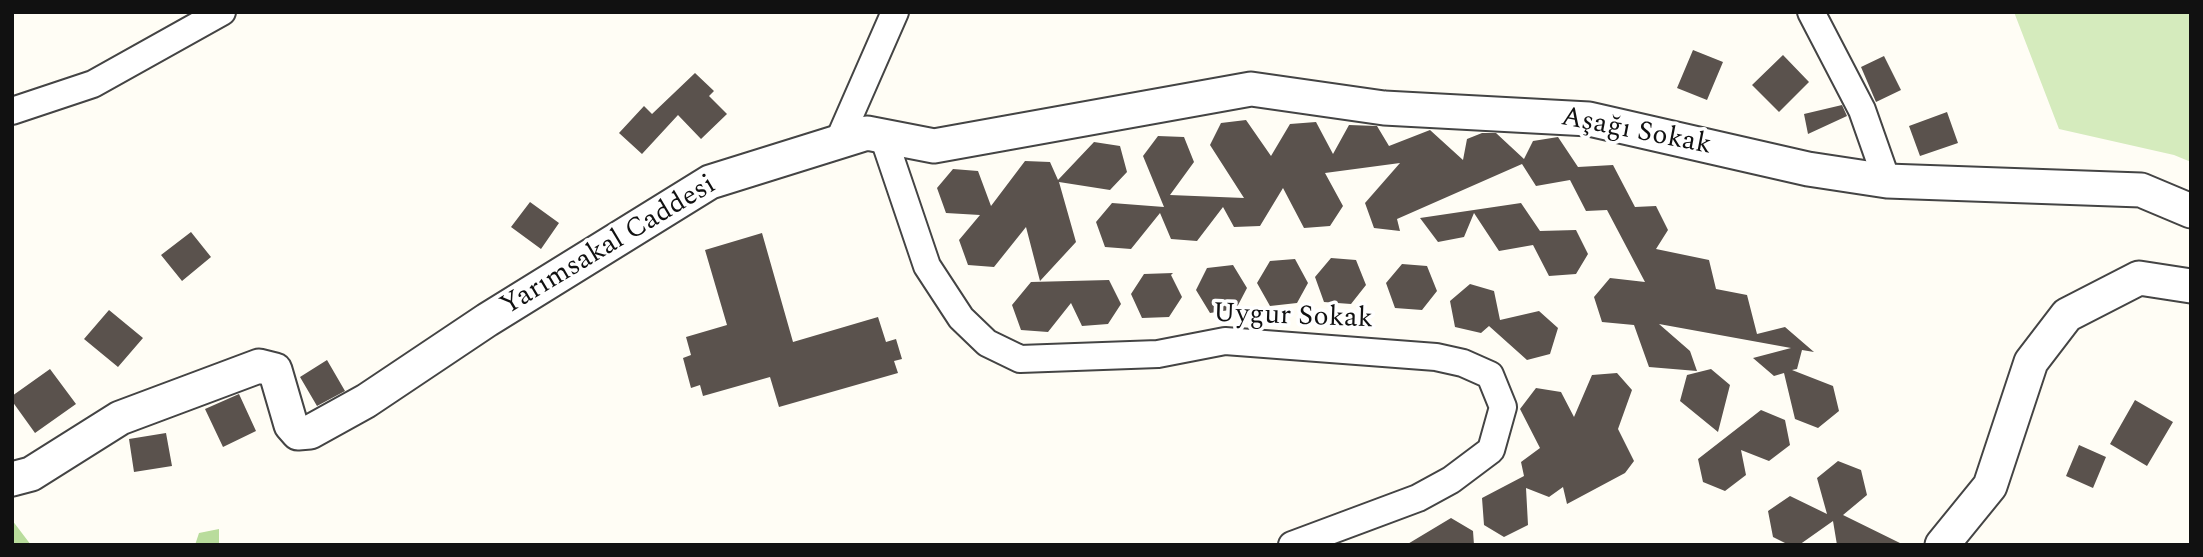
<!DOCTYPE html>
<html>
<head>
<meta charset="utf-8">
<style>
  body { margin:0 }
  #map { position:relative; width:2203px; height:557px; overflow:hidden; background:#fffdf5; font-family:Spectral,serif }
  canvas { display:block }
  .frame { position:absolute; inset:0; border:14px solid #111; pointer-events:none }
</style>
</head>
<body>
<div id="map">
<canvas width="2203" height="557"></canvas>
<div class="frame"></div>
</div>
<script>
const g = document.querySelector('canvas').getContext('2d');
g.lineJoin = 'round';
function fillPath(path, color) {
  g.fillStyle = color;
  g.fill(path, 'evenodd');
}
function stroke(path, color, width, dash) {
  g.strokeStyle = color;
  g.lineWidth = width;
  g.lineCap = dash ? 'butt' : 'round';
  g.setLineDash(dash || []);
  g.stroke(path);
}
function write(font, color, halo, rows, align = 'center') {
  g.font = font + ' Spectral,serif';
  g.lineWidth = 7;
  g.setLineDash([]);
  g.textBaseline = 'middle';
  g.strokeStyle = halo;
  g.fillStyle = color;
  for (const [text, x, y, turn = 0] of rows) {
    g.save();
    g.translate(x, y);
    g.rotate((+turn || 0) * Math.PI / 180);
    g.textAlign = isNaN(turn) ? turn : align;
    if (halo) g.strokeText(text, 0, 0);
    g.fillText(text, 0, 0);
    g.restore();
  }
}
fillPath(new Path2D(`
  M 2014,12 L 2191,12 L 2191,162 L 2174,155 L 2059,129 Z`), '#d5ebbd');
fillPath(new Path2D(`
  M 12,520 L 31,545 L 12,545 Z
  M 219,529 L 219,545 L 195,545 L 199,533 Z`), '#b9dc9c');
fillPath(new Path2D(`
  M 1693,50 L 1723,62 L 1707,100 L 1677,88 Z
  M 1783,55 L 1809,82 L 1779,112 L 1752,85 Z
  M 1884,56 L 1901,90 L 1876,102 L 1861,67 Z
  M 695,73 L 714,91 L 709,96 L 727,114 L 701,139 L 678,115 L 642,154 L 619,133 L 644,106 L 652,114 Z
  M 1842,105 L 1847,116 L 1808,134 L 1804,114 Z
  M 1947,112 L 1958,143 L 1920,156 L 1909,126 Z
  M 1246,120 L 1271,156 L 1290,124 L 1316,122 L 1333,154 L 1349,125 L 1377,126 L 1389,146 L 1430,130 L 1463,160 L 1467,139 L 1482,133 L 1496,133 L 1524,159 L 1533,141 L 1558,137 L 1578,167 L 1613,165 L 1635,207 L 1656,206 L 1668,230 L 1656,249 L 1709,260 L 1716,289 L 1747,295 L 1757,334 L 1785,327 L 1814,352 L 1802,350 L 1797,369 L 1792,370 L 1833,386 L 1839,411 L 1818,428 L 1795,419 L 1784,373 L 1774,376 L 1753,358 L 1791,348 L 1659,324 L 1690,351 L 1697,371 L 1649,367 L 1634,325 L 1602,322 L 1594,297 L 1610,278 L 1645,282 L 1607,210 L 1586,211 L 1570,180 L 1536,186 L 1522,164 L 1397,219 L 1400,231 L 1374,228 L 1365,203 L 1400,163 L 1325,173 L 1343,206 L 1330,226 L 1304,228 L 1283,188 L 1260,226 L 1234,227 L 1223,207 L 1197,241 L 1171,239 L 1160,213 L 1131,249 L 1105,247 L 1096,222 L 1112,203 L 1164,207 L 1143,156 L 1158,136 L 1184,137 L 1194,162 L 1170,195 L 1244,198 L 1210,145 L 1221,123 Z
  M 1094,142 L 1120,146 L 1127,172 L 1110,190 L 1059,182 L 1076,242 L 1040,281 L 1026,227 L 994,267 L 968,265 L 959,240 L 980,215 L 946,213 L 937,188 L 953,169 L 978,171 L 991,206 L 1025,161 L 1050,162 L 1058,180 Z
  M 530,202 L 559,223 L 541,249 L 511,227 Z
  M 1521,203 L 1540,231 L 1576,230 L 1588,254 L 1576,274 L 1549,276 L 1533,245 L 1499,251 L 1474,213 L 1464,237 L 1438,242 L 1420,218 Z
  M 191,232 L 211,257 L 182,281 L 161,255 Z
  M 762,233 L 793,342 L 878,317 L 886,342 L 896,339 L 902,359 L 894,361 L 898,373 L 779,407 L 770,377 L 703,396 L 700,385 L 691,388 L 683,358 L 691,355 L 686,337 L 727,325 L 705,250 Z
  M 1331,258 L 1356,260 L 1366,285 L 1351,304 L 1324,302 L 1315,277 Z
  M 1295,259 L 1308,283 L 1297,303 L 1270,306 L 1257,283 L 1270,261 Z
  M 1402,264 L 1427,266 L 1437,291 L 1422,310 L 1395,308 L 1386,283 Z
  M 1233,265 L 1247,288 L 1236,309 L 1210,313 L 1196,290 L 1207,268 Z
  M 1173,273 L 1171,275 L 1182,297 L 1169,317 L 1142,318 L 1131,294 L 1144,274 Z
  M 1109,280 L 1121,304 L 1108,324 L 1082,326 L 1071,303 L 1048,332 L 1021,330 L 1012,305 L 1031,282 Z
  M 1470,284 L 1494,291 L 1500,320 L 1539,311 L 1558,328 L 1550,354 L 1527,360 L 1489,326 L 1481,333 L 1455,327 L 1450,301 Z
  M 109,310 L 143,338 L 118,367 L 84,339 Z
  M 327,360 L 345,391 L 317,406 L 300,377 Z
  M 50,369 L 76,404 L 35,433 L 12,401 L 12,396 Z
  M 1711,369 L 1730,385 L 1718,432 L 1680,401 L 1687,375 Z
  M 1617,373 L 1632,390 L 1618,429 L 1634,461 L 1625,473 L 1567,504 L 1563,487 L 1549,497 L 1526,488 L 1528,525 L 1504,537 L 1484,525 L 1482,498 L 1524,476 L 1521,462 L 1540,448 L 1520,409 L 1536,388 L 1561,392 L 1574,417 L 1592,375 Z
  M 239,394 L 256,431 L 223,447 L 205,409 Z
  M 2135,400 L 2173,422 L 2147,466 L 2110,444 Z
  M 1761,410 L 1785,420 L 1790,445 L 1769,461 L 1741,450 L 1746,475 L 1725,491 L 1703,482 L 1698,459 Z
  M 166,433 L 172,466 L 134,472 L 129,439 Z
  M 2079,445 L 2106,457 L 2093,488 L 2066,476 Z
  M 1838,461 L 1861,470 L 1867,495 L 1843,515 L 1904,545 L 1837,545 L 1833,521 L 1799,545 L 1789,545 L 1773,537 L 1768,511 L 1790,496 L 1827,514 L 1817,478 Z
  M 1451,518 L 1473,531 L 1474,545 L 1406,545 Z`), '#5a524d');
const minor = new Path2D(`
  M 1811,12 L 1862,110 L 1887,181
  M 12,111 L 93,84 L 222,12
  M 883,136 L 927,266 L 961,318 L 987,343 L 1020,359 L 1158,354 L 1225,341 L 1436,357 L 1463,363 L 1490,375 L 1503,407 L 1491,450 L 1451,480 L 1418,498 L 1292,545
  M 838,142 L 895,12`);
const tertiary = new Path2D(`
  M 12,479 L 31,474 L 120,418 L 259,366 L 275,370 L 291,425 L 298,433 L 310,432 L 366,401 L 487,320 L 710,182 L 867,133 L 934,146 L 1251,89 L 1384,108 L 1589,119 L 1808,169 L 1887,181 L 2141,190 L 2191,211
  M 1942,545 L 1990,486 L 2031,362 L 2067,315 L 2139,278 L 2191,286`);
stroke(minor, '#444', 30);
stroke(tertiary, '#444', 37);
stroke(minor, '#fff', 26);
stroke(tertiary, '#fff', 33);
write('28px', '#111', '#fff', [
  ["Aşağı Sokak",1636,133,11],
  ["Yarımsakal Caddesi",609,247,-31],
  ["Uygur Sokak",1293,318,2]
]);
</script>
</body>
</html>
